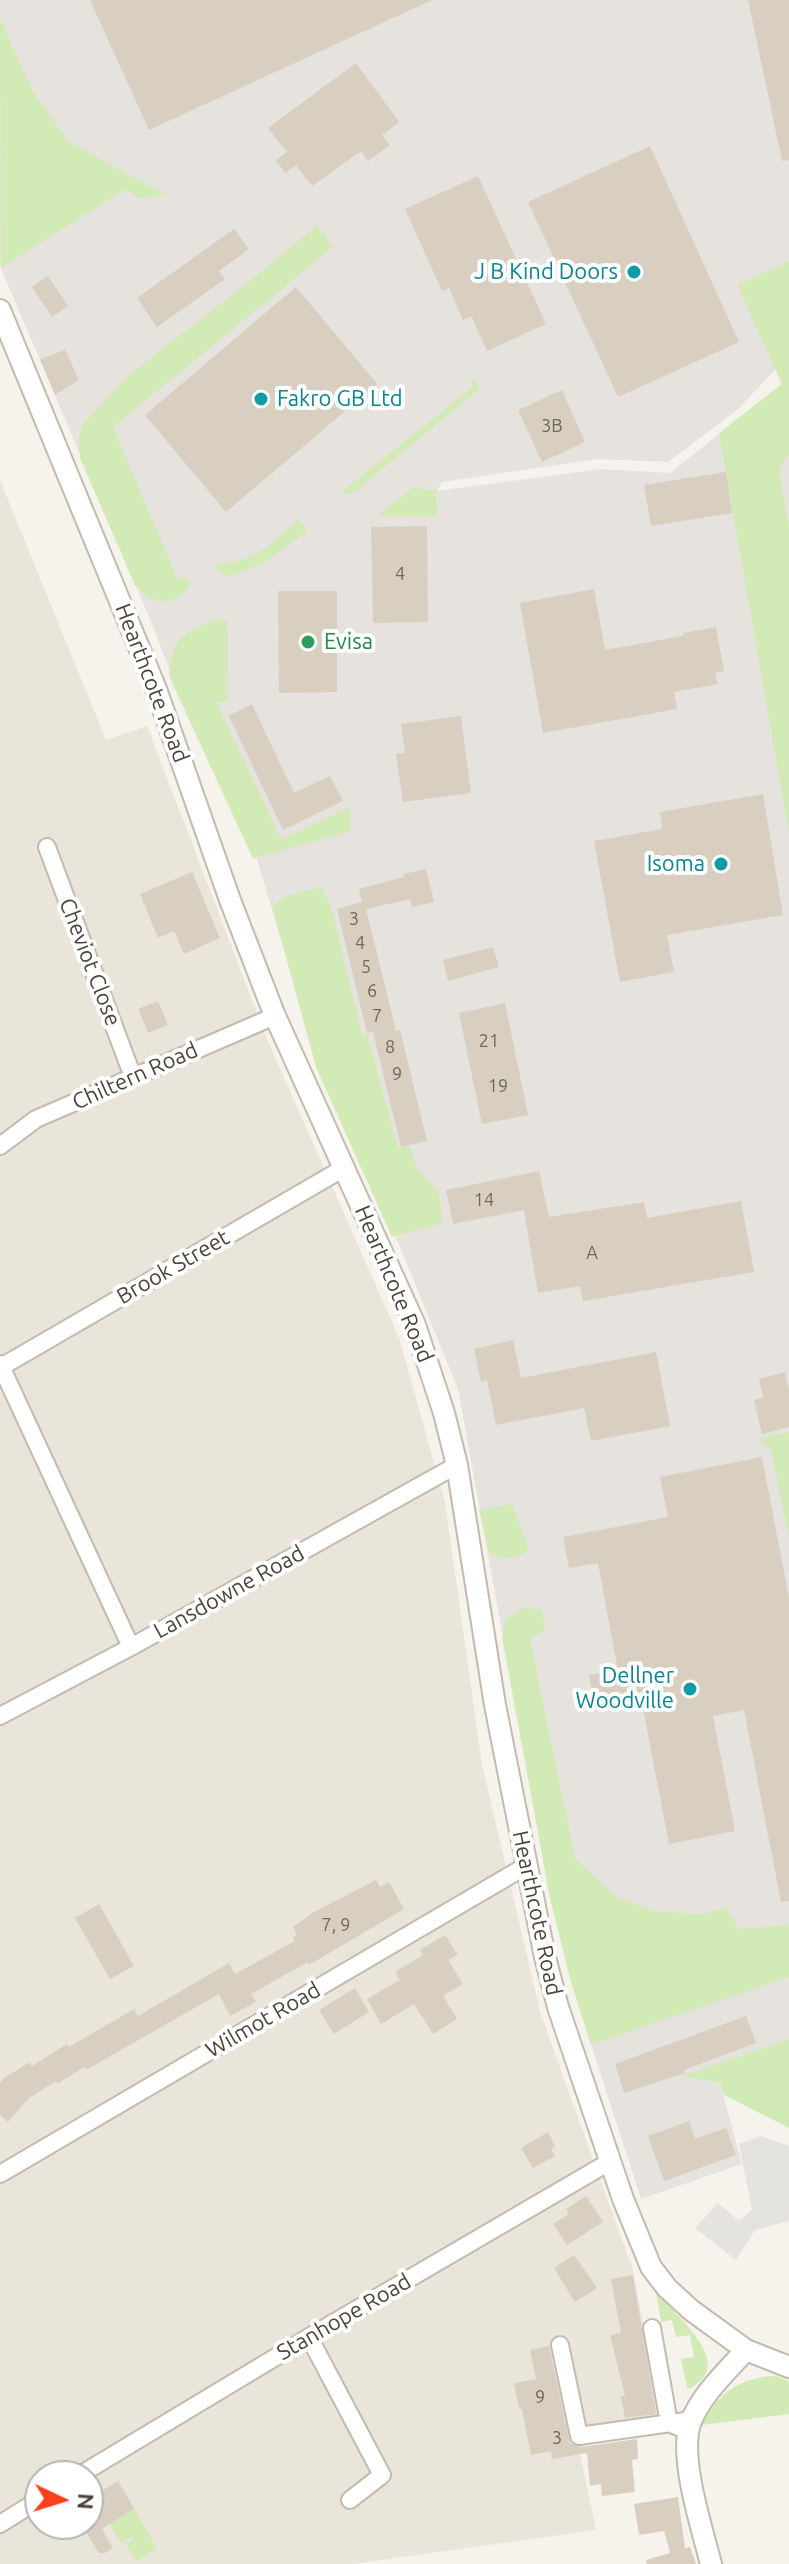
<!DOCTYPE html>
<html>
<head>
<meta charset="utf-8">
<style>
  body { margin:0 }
  #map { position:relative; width:789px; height:2564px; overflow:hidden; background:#f6f3ec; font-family:Ubuntu,sans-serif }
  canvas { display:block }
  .north { position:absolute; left:24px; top:2460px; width:80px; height:80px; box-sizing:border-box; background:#fff; border:2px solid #b7b4b0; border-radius:50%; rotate:94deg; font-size:22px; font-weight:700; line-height:32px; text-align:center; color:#4b4439 }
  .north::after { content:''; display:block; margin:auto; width:28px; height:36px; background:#fc3f1d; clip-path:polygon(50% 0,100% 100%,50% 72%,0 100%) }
</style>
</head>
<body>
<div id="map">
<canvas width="789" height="2564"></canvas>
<div class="north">N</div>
</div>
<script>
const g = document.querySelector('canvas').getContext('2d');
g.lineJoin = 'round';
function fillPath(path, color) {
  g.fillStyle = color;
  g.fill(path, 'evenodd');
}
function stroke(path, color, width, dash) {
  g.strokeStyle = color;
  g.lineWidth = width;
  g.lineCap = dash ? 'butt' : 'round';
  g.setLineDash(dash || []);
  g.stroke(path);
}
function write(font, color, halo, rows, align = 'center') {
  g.font = font + ' Ubuntu,sans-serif';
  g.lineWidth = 8;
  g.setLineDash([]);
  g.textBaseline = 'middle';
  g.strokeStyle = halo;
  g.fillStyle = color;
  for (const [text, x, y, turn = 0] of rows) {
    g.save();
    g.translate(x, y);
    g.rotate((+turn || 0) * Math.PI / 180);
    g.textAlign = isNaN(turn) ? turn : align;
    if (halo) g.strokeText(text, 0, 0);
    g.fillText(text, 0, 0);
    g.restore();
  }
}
fillPath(new Path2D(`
  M 0,480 L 106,740 L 147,726 L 267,1039 L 399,1338 L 445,1502 L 482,1765 L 541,2015 L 633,2270 L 664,2434 L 598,2438 L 579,2449 L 596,2530 L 352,2564 L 0,2564 ZM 40,2476 L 88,2476 L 88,2524 L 40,2524 Z`), '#eae5da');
fillPath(new Path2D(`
  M 0,0 L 789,0 L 789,358 L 776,369 L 738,409 L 668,462 L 598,459 L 442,482 L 437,491 L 602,469 L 670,473 L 789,378 L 789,2039 L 684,2076 L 720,2083 L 742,2164 L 641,2199 L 571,1982 L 550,1898 L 458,1389 L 398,1242 L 321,1075 L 257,859 L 182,702 L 150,619 L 0,266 Z`), '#e6e2dd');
fillPath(new Path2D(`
  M 0,19 L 33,92 L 69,142 L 150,186 L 167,193 L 140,199 L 125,189 L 1,268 Z
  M 317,225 L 333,247 L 113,427 L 178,580 L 187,577 L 190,584 C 185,596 173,600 160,602 L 147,596 L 135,585 L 80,458 L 79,437 L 84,423 L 129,375 L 265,269 Z
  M 789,261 L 789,453 L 779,471 L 789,529 L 789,833 L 719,433 L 782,384 L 737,285 Z
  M 471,376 L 480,388 L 357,490 L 346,494 L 340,493 L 472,388 Z
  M 415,486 L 423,490 L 436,490 L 437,516 L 378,516 Z
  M 298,519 L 306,528 L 306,532 L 268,560 L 230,577 L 215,569 L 216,565 C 257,560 270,546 298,519 Z
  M 219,619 L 227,621 L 228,701 L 216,702 L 281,839 L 350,807 L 351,824 L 348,832 L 253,859 L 169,676 C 172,636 184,632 219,619 Z
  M 321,887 L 331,906 L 362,1035 L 368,1037 L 398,1148 L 410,1146 L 416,1167 L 439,1192 L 443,1223 L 392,1237 L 316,1067 L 272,906 L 289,895 Z
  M 789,1432 L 789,1537 L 771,1450 L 758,1439 Z
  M 512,1504 L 529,1550 C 514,1561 506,1561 489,1553 L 479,1510 Z
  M 524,1607 L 542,1610 L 545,1630 L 530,1639 L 575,1858 L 616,1897 L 653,1911 L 700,1914 L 726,1908 L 739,1929 L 789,1925 L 789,1977 L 591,2045 L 571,1982 L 550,1898 L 502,1637 L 506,1619 Z
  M 789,2039 L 789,2128 L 724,2095 L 720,2083 L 682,2076 Z
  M 656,2292 C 671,2311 720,2349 705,2375 C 702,2380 695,2385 691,2388 L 687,2388 L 681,2359 L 694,2357 L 690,2335 L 676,2337 L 672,2320 L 661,2322 Z
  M 776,2376 L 789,2381 L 789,2414 L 702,2425 C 717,2393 741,2377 776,2376 Z
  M 134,2508 L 157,2549 L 136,2561 L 126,2544 L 134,2539 L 133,2536 L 121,2543 L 109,2523 Z`), '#d2eab5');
fillPath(new Path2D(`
  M 761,2136 L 789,2146 L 789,2221 L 755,2230 L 736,2260 L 695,2228 L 718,2203 L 739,2221 L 752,2210 L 739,2144 Z`), '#e5e3e0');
fillPath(new Path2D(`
  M 90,0 L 432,0 L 149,130 Z
  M 748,0 L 789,0 L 789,160 L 782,161 Z
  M 356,63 L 399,122 L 382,135 L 390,145 L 368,161 L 361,151 L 312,186 L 296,165 L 285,173 L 276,160 L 287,152 L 268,128 Z
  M 650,146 L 739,342 L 618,397 L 528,202 Z
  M 478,176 L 546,324 L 487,351 L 471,316 L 463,320 L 449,288 L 442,291 L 405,209 Z
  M 234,229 L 249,249 L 219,271 L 225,279 L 157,327 L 137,298 Z
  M 48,276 L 68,306 L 52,317 L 32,287 Z
  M 296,287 L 377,384 L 226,512 L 145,415 Z
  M 65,350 L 79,380 L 55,395 L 40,359 Z
  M 562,390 L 585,442 L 542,462 L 518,410 Z
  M 726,472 L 732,513 L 651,526 L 644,485 Z
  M 427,526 L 428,622 L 373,623 L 371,527 Z
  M 594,589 L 605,650 L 683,636 L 683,633 L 716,627 L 724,671 L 715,673 L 718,684 L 674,692 L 677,709 L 543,733 L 520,603 Z
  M 278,591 L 337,591 L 337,692 L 279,693 Z
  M 252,704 L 294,793 L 330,776 L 343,801 L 283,830 L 229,716 Z
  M 461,716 L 471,793 L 403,802 L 396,754 L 405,753 L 401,724 Z
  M 763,794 L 783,915 L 667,935 L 674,972 L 620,982 L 594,841 L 662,829 L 660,812 Z
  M 426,869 L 434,902 L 412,907 L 410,899 L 366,909 L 396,1031 L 400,1030 L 427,1141 L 401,1147 L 373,1032 L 367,1033 L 337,909 L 362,902 L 359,889 L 404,877 L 404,874 Z
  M 192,872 L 220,938 L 184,954 L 174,931 L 158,938 L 140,894 Z
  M 493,947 L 499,967 L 448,981 L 443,960 Z
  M 158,1001 L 168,1025 L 148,1033 L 138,1009 Z
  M 505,1003 L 528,1115 L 482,1124 L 459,1013 Z
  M 539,1171 L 549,1217 L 644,1202 L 647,1218 L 741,1201 L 754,1272 L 583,1301 L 580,1286 L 538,1293 L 524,1210 L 453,1224 L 446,1190 Z
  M 513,1340 L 521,1378 L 656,1352 L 670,1426 L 591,1441 L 584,1408 L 496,1425 L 487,1380 L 481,1382 L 474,1349 Z
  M 785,1372 L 789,1390 L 789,1427 L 762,1434 L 754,1400 L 763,1398 L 759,1379 Z
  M 762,1457 L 789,1598 L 789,1901 L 781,1902 L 744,1710 L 713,1716 L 735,1831 L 669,1844 L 642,1703 L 596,1712 L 589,1675 L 618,1670 L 598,1563 L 569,1568 L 563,1537 L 668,1517 L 660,1477 Z
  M 376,1880 L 380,1887 L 389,1882 L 404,1909 L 309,1965 L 308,1962 L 251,1994 L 256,2002 L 230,2016 L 219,1994 L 86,2070 L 84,2067 L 57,2084 L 56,2081 L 29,2098 L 8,2122 L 0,2115 L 0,2083 L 4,2078 L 30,2062 L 32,2066 L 67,2044 L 69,2047 L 134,2009 L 138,2016 L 229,1963 L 235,1974 L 295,1941 L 293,1937 L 297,1935 L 293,1927 L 314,1912 Z
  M 99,1904 L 134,1966 L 110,1979 L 75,1918 Z
  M 445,1935 L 458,1955 L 448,1960 L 463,1984 L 443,1996 L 457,2019 L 433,2034 L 414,2004 L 381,2024 L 367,1999 L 400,1980 L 395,1972 L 423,1955 L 420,1950 Z
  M 355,1988 L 369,2012 L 334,2034 L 319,2010 Z
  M 746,2016 L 756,2043 L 684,2070 L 685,2073 L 624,2093 L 615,2064 Z
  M 689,2121 L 695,2139 L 726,2128 L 736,2155 L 664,2181 L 648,2136 Z
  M 548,2132 L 555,2146 L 551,2149 L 555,2156 L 533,2168 L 521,2148 Z
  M 586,2196 L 603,2222 L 567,2245 L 553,2224 L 569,2214 L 566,2209 Z
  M 574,2255 L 597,2288 L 575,2302 L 554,2268 Z
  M 633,2275 L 656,2414 L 625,2418 L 621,2396 L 625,2396 L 610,2335 L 621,2333 L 611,2279 Z
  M 549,2346 L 570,2443 L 581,2447 L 637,2439 L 638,2459 L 632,2460 L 635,2492 L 602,2496 L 601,2484 L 590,2486 L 587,2453 L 552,2459 L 551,2451 L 531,2455 L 522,2409 L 519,2409 L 514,2383 L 536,2379 L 530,2350 Z
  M 118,2481 L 134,2508 L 102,2529 L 113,2548 L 105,2553 L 99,2553 L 81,2524 L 88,2524 L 88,2499 Z
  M 678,2497 L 685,2548 L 690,2547 L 696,2564 L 647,2564 L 646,2560 L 670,2553 L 664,2531 L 639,2535 L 634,2504 Z`), '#d8cfc1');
const minor = new Path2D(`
  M 47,847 L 133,1077
  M 0,1146 L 36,1119 L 275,1016
  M 0,1364 L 131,1647
  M 1,1367 L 344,1168
  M 0,1716 L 131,1647 L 457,1465
  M 0,2174 L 526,1866
  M 652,2328 L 669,2423 L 678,2427
  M 309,2337 L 382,2475 L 350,2500
  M 560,2345 L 579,2436 L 692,2420
  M 78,2476 L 309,2337 L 611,2161
  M 0,2524 L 40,2499`);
const tertiary = new Path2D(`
  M 0,310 L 156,689 L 230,900 L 275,1016 L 415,1325 L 444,1413 L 457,1465 L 495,1705 L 545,1957 L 558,2007 L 623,2199 L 651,2267 L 667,2288 L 691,2310 L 746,2350 L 789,2367
  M 711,2564 C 702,2528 679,2459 690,2424 C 700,2396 726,2372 746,2350`);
stroke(minor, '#c2bbae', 20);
stroke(tertiary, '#c2bbae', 24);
stroke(minor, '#fff', 16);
stroke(tertiary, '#fff', 20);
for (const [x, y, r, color] of [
  [634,272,8,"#0f9aa8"],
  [261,399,8,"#0f9aa8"],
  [308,642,8,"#2e9e5b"],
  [721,864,8,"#0f9aa8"],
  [690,1689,8,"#0f9aa8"]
]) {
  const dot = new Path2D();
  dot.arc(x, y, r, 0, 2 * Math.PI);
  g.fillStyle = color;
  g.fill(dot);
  stroke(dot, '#fff', 3);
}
write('18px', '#6e675b', null, [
  ["3B",552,426],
  ["4",400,574],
  ["3",354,919],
  ["4",360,943],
  ["5",366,967],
  ["6",372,991],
  ["7",377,1016],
  ["21",489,1041],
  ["8",390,1047],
  ["9",397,1074],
  ["19",498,1086],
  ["14",484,1200],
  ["A",592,1253],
  ["7, 9",336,1925],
  ["9",540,2397],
  ["3",557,2438]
]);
write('22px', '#0d838f', '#fff', [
  ["J B Kind Doors",618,272],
  ["Fakro GB Ltd",277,399,"left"],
  ["Isoma",705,864],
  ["Dellner",674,1676],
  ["Woodville",674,1701]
], 'right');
write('22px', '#27864d', '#fff', [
  ["Evisa",324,642]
], 'left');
write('22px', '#4b4439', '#fff', [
  ["Hearthcote Road",152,683,69],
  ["Cheviot Close",90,962,69],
  ["Chiltern Road",135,1076,-24],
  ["Brook Street",173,1267,-30],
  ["Hearthcote Road",394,1284,67],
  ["Lansdowne Road",229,1592,-29],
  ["Hearthcote Road",537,1913,78],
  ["Wilmot Road",263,2020,-30],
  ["Stanhope Road",344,2317,-30]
]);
</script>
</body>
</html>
